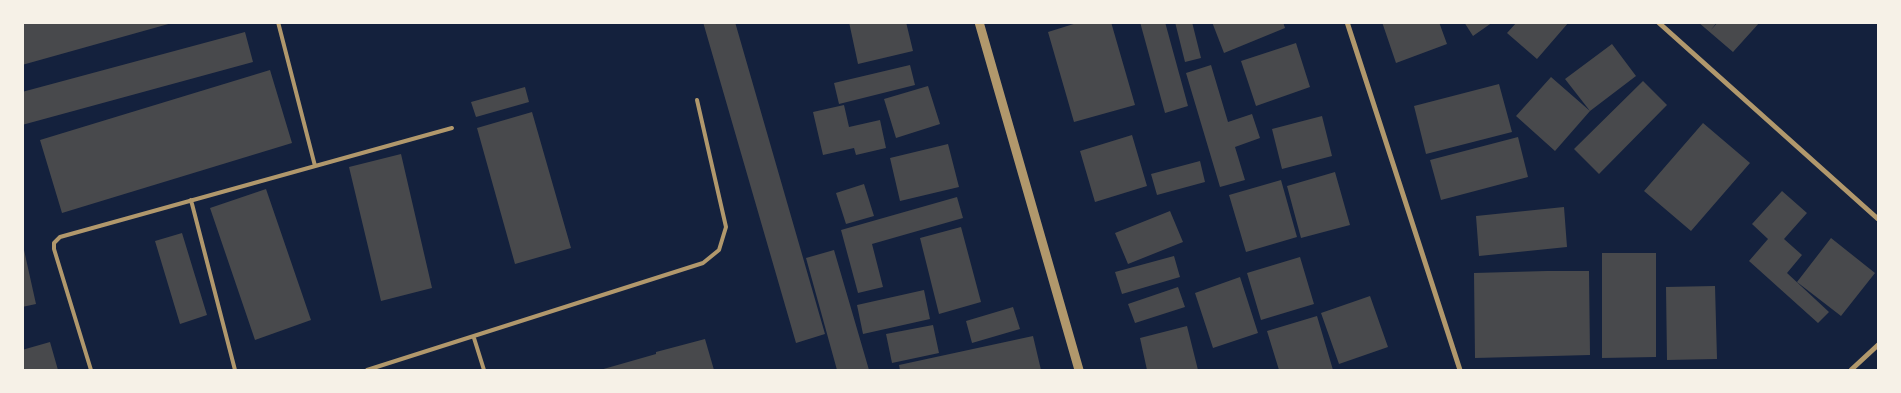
<!DOCTYPE html>
<html>
<head>
<meta charset="utf-8">
<style>
  body { margin:0 }
  #map { position:relative; width:1901px; height:393px; overflow:hidden; background:#14213d; font-family:Helvetica,sans-serif }
  canvas { display:block }
  .frame { position:absolute; inset:0; border:24px solid #f6f1e7; pointer-events:none }
</style>
</head>
<body>
<div id="map">
<canvas width="1901" height="393"></canvas>
<div class="frame"></div>
</div>
<script>
const g = document.querySelector('canvas').getContext('2d');
g.lineJoin = 'round';
function fillPath(path, color) {
  g.fillStyle = color;
  g.fill(path, 'evenodd');
}
function stroke(path, color, width, dash) {
  g.strokeStyle = color;
  g.lineWidth = width;
  g.lineCap = dash ? 'butt' : 'round';
  g.setLineDash(dash || []);
  g.stroke(path);
}
fillPath(new Path2D(`
  M 22,22 L 172,22 L 172,23 L 22,65 Z
  M 703,22 L 735,22 L 825,334 L 796,343 Z
  M 849,22 L 906,22 L 913,51 L 858,64 Z
  M 1080,22 L 1111,22 L 1135,105 L 1074,122 L 1048,32 Z
  M 1140,22 L 1165,22 L 1188,106 L 1165,113 Z
  M 1175,22 L 1192,22 L 1201,58 L 1185,62 Z
  M 1212,22 L 1283,22 L 1285,28 L 1224,53 Z
  M 1382,22 L 1439,22 L 1447,44 L 1396,63 Z
  M 1464,22 L 1493,22 L 1473,36 Z
  M 1517,22 L 1569,22 L 1537,59 L 1507,33 Z
  M 1698,22 L 1717,22 L 1711,30 L 1718,22 L 1760,22 L 1733,52 Z
  M 245,32 L 253,62 L 22,125 L 22,92 Z
  M 1296,43 L 1310,87 L 1256,106 L 1241,61 Z
  M 1612,44 L 1636,76 L 1590,111 L 1565,79 Z
  M 910,65 L 915,85 L 839,104 L 834,83 Z
  M 1211,65 L 1228,122 L 1252,114 L 1260,138 L 1235,147 L 1245,180 L 1220,187 L 1186,73 Z
  M 270,70 L 292,143 L 62,213 L 40,140 Z
  M 1551,77 L 1590,111 L 1555,151 L 1516,116 Z
  M 1643,81 L 1667,105 L 1599,174 L 1574,149 Z
  M 1499,84 L 1512,132 L 1426,154 L 1414,106 Z
  M 928,86 L 940,124 L 896,138 L 884,99 Z
  M 525,87 L 529,102 L 476,117 L 471,102 Z
  M 844,105 L 849,127 L 880,120 L 886,148 L 856,155 L 854,148 L 823,155 L 813,112 Z
  M 532,112 L 571,248 L 515,264 L 477,128 Z
  M 1322,116 L 1332,156 L 1282,169 L 1272,129 Z
  M 1703,123 L 1750,163 L 1691,231 L 1644,191 Z
  M 1132,135 L 1147,186 L 1095,202 L 1080,151 Z
  M 1518,137 L 1528,177 L 1441,200 L 1430,160 Z
  M 948,144 L 959,187 L 900,201 L 890,158 Z
  M 401,154 L 432,288 L 381,301 L 349,167 Z
  M 1200,161 L 1205,182 L 1157,195 L 1151,174 Z
  M 1335,172 L 1350,225 L 1301,238 L 1287,186 Z
  M 1281,180 L 1297,237 L 1246,252 L 1229,195 Z
  M 864,184 L 874,216 L 846,224 L 836,193 Z
  M 266,189 L 311,320 L 255,340 L 210,208 Z
  M 1782,191 L 1807,213 L 1784,239 L 1802,255 L 1787,273 L 1829,312 L 1818,323 L 1749,261 L 1768,239 L 1752,224 Z
  M 957,197 L 963,218 L 872,244 L 883,287 L 858,293 L 841,230 Z
  M 1564,207 L 1567,247 L 1479,256 L 1476,216 Z
  M 1170,211 L 1183,242 L 1128,264 L 1115,233 Z
  M 961,227 L 981,302 L 939,314 L 920,238 Z
  M 182,233 L 207,315 L 180,324 L 155,241 Z
  M 1831,238 L 1875,273 L 1841,316 L 1797,282 Z
  M 22,241 L 36,304 L 22,307 Z
  M 834,250 L 869,370 L 837,370 L 806,258 Z
  M 1602,253 L 1656,253 L 1656,357 L 1602,358 Z
  M 1174,256 L 1180,277 L 1122,294 L 1115,272 Z
  M 1300,257 L 1314,304 L 1261,320 L 1247,273 Z
  M 1547,271 L 1589,271 L 1590,355 L 1475,358 L 1474,273 Z
  M 1240,277 L 1258,333 L 1213,348 L 1195,293 Z
  M 1715,286 L 1717,359 L 1667,360 L 1666,287 Z
  M 1178,287 L 1185,307 L 1135,323 L 1128,304 Z
  M 924,290 L 930,319 L 863,334 L 857,305 Z
  M 1370,296 L 1388,347 L 1339,364 L 1321,313 Z
  M 1013,307 L 1020,329 L 972,343 L 966,321 Z
  M 1317,316 L 1333,370 L 1279,370 L 1267,331 Z
  M 933,325 L 939,353 L 892,363 L 886,334 Z
  M 1187,326 L 1198,370 L 1147,370 L 1140,338 Z
  M 1033,336 L 1041,370 L 900,370 L 899,365 Z
  M 705,339 L 714,370 L 600,370 L 656,354 L 656,352 Z
  M 50,342 L 58,370 L 22,370 L 22,350 Z`), '#48494c');
stroke(new Path2D(`
  M 278,22 L 315,166
  M 191,200 L 235,370
  M 474,338 L 484,370
  M 91,370 L 54,249 L 54,243 L 60,237 L 452,128
  M 367,370 L 703,263 L 719,250 L 726,227 L 697,100`), '#b1986c', 4);
stroke(new Path2D(`
  M 1347,22 L 1460,370
  M 1658,22 L 1878,219
  M 1851,370 L 1878,345`), '#b1986c', 5);
stroke(new Path2D(`
  M 979,22 L 1079,370`), '#b1986c', 9);
</script>
</body>
</html>
